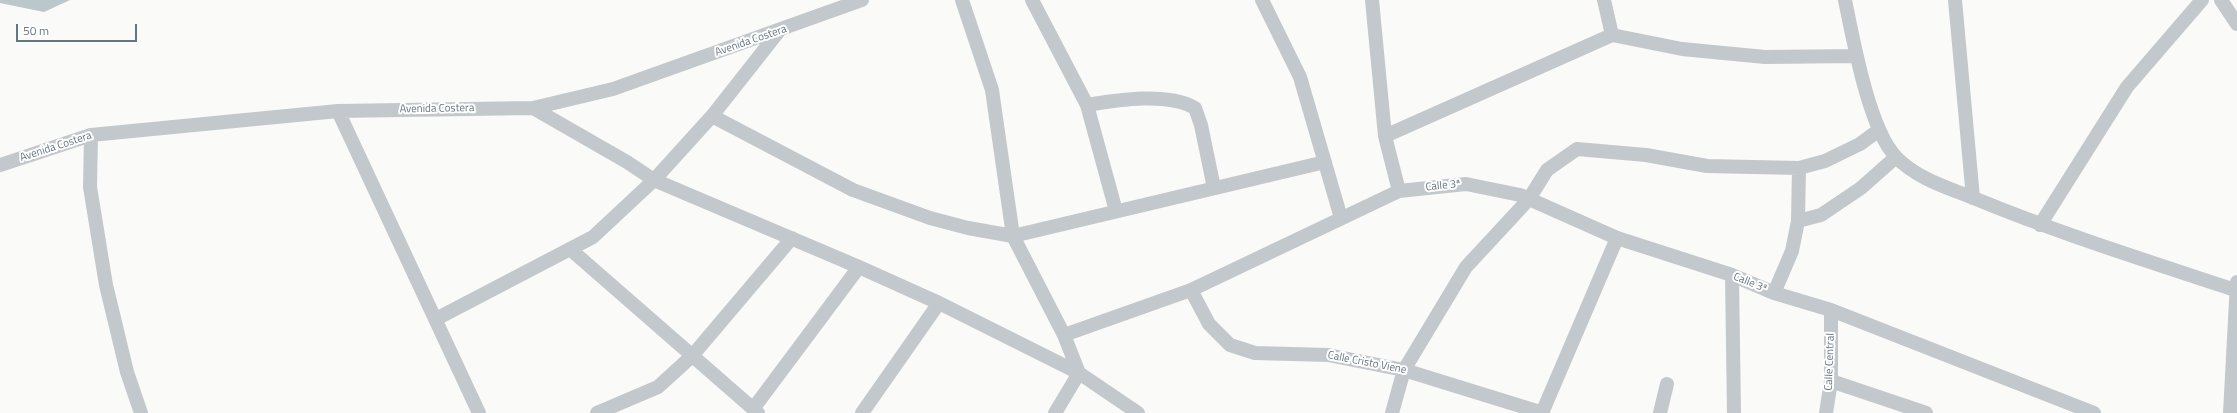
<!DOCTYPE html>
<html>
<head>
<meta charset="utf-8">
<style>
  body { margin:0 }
  #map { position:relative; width:2237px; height:413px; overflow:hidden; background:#fafaf8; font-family:"Titillium Web",sans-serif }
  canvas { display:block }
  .scale { position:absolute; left:16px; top:24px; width:121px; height:18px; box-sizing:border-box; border:2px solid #657683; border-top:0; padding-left:5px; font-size:12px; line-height:14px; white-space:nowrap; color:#657683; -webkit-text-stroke:3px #fff; paint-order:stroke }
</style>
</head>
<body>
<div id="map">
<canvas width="2237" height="413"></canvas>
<div class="scale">50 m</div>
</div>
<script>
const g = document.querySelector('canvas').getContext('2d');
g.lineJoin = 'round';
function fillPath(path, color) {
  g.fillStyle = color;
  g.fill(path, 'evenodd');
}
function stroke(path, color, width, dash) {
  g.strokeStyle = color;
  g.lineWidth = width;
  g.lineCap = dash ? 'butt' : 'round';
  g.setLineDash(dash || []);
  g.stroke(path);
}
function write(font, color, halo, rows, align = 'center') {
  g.font = font + ' "Titillium Web",sans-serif';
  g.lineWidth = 4;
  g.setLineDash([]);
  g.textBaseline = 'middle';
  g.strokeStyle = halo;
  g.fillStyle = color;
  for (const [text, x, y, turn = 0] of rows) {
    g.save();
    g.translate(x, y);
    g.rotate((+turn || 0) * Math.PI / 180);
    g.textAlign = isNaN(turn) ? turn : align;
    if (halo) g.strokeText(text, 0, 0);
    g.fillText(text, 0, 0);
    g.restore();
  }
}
fillPath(new Path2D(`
  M 0,0 L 70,0 L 44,12 L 0,3 Z`), '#bbc7cb');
stroke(new Path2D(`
  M 962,0 L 992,90 L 1013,236 L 1064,335 L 1079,373 L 1055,413
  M 1032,0 L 1087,105 L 1116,211
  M 1262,0 L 1300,77 L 1341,218
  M 1372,0 L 1385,136 L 1399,191
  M 1604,0 L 1612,35
  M 1845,0 C 1853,39 1869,129 1896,157 C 1917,179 1949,188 1976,199 C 2061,234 2148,261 2235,290
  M 1955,0 L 1973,198
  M 2221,0 L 2237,24
  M 1087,105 C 1118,100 1167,92 1195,108 L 1201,125 L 1214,188
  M 533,108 L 627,162 L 654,180 L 859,267 L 939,303 L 1079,373 L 1138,413
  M 338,111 L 479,413
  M 712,116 L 853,190 L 930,218 L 968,228 L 1013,236 L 1325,162
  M 91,135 L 90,187 L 106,285 L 127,372 L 141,413
  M 1385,136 L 1612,35 L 1682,49 L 1765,57 L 1856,56
  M 0,165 L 91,135 L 338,111 L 533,108 L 613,89 L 862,0
  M 1798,221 L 1821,215 L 1861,188 L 1896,157
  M 2040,225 L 2127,87 L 2202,0
  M 570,249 L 758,413
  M 1732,275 L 1734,413
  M 1191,290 L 1209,324 L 1230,345 L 1255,353 L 1328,355 L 1404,370 L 1543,413
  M 1774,293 L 1792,251 L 1798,221 L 1799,168
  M 436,319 L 593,237 L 654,180 L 712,116 L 779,31
  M 1064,335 L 1191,290 L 1399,191 L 1466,184 L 1520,195 L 1617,238 L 1732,275 L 1774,293 L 1831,310 L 2094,413
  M 1831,381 L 1926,413
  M 753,409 L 859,267
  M 597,413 L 658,387 L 692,356 L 792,238
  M 862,413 L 939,303
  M 1392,413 L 1404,370 L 1466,267 L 1529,199 L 1547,170 L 1577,149 L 1646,155 L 1707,166 L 1799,168 L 1825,161 L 1860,144 L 1879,130
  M 1542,413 L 1617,238
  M 1660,413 L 1667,384
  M 1826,413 L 1831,381 L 1831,310
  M 2230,413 L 2237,282`), '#c3c8cc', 14);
write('11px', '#657683', '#fff', [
  ["Avenida Costera",751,41,-19],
  ["Avenida Costera",437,109,-1],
  ["Avenida Costera",56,147,-18],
  ["Calle 3ª",1443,186,-6],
  ["Calle 3ª",1750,283,22],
  ["Calle Central",1830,362,-88],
  ["Calle Cristo Viene",1367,363,11]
]);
</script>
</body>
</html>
